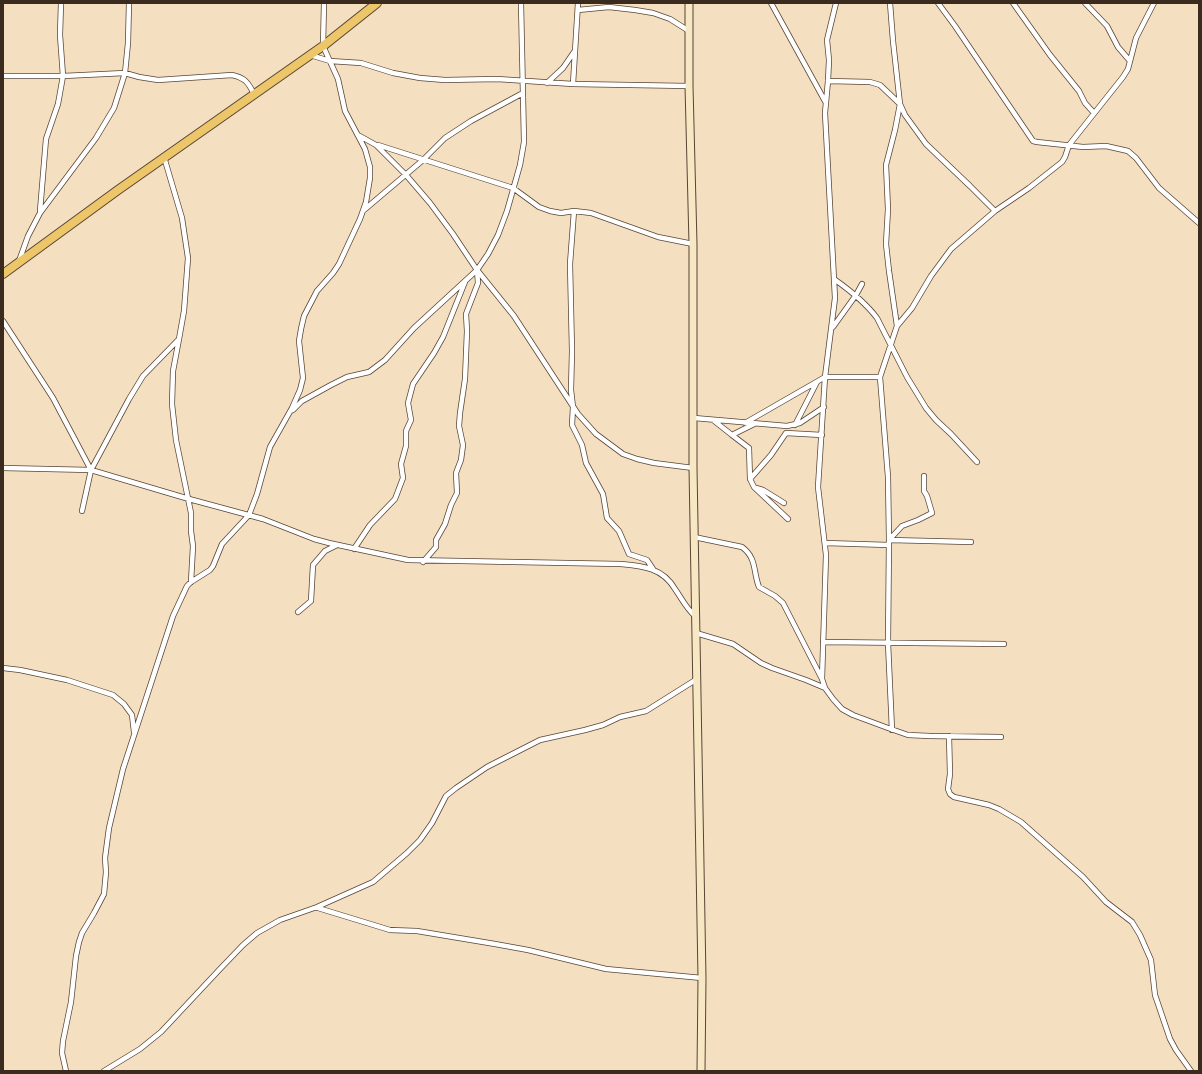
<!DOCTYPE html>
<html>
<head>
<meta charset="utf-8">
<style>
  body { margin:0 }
  #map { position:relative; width:1202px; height:1074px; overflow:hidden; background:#f5dfc1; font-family:"Gochi Hand",sans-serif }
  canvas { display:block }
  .frame { position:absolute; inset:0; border:4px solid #3b2a1e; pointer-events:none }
</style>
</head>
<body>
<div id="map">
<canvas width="1202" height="1074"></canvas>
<div class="frame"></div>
</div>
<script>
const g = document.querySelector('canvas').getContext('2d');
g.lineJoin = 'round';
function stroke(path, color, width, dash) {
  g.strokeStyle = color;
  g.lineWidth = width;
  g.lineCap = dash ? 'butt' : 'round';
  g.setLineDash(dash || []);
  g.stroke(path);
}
const minor = new Path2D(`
  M 771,3 L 826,103
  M 890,3 L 893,41 L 900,104 L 895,130 L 886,165 L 888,209 L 886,244 L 889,271 L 897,326
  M 938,3 L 955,26 L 1033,141 L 1037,142 L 1083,147 L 1106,146 L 1128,151 L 1136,158 L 1159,188 L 1199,223
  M 1013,3 L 1050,55 L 1079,91 L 1085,103 L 1094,113
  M 1085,3 L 1107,26 L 1118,47 L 1130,61
  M 578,10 L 609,7 L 635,10 L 653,13 L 670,19 L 689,31
  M 310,55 L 330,61 L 361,63 L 393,73 L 420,78 L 445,80 L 497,79 L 573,84 L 689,86
  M 3,76 L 63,76 L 125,73 L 139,77 L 158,80 L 232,75 C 245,78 248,82 254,94
  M 828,81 L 870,82 L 880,85 L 900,104 L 905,115 L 926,144 L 970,186 L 995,211
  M 547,83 L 563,68 L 574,52
  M 573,84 L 578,3
  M 358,135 L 376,145 L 406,175 L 430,203 L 453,234 L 477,270 L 514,316 L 578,414 L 596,434 L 623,454 L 637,459 L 654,463 L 693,468
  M 378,145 L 513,188 L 539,207 L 550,211 L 561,213 L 574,211 L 591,213 L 658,237 L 693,244
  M 364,210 L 423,160 L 445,138 L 471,121 L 523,93
  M 40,211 L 46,139 L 58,104 L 63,76 L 60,35 L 61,3
  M 574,211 L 570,264 L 572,351 L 571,390 L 573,407 L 572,425 L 582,445 L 586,463 L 603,494 L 607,518 L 619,531 L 629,554 L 647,560 L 653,569
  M 19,261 L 28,236 L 40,213 L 96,138 L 114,108 L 125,73 L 128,43 L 129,3
  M 834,279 C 851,291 865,302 877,318 L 907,377 L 926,408 L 936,420 L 951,434 L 977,462
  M 3,321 L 53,398 L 91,470 L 82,511
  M 833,327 L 856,295 L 862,284
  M 179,339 L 173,371 L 172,404 L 176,440 L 191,513 L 191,531 L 193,546 L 191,582
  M 880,377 L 888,477 L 889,540 L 888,643 L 892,730
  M 293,410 L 302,401 L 331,385 L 347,377 L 369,372 L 385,360 L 414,328 L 477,270 L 488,254 L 498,235 L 507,211 L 520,165 L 524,142 L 521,3
  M 694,418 L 787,426 L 800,423 L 824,407
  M 713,420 L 732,435 L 754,424
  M 745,423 L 825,377 L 880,377 L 897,326 L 912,308 L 931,276 L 951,249 L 995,211 L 1029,188 L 1062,162 L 1065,157 L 1069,145 L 1123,77 L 1128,69 L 1136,38 L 1154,3
  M 795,425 L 817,382
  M 732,435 L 749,448 L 750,479 L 771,455 L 786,433 L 822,435
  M 3,468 L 91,470 L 189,499 L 263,519 L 314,539 L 329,543 L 408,560 L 621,564 C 643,566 663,568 675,589 C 682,599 686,608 695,616
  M 91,470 L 129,399 L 143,376 L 179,339 L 184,311 L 188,258 L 182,218 L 164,157
  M 750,479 L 754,487 L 788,519
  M 756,488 L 763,490 L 784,503
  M 694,537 L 742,547 C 757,558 753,572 759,587 L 775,596 L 783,603 L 822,679 L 825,688 L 833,699 L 842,709 L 853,715 L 888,728 L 908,735 L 930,736 L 1001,737
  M 889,540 L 902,526 L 918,520 L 932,513 L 927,496 L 924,491 L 924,476
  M 889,540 L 971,542
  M 825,543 L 889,545
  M 354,549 L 370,525 L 395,499 L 403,478 L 401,464 L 406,446 L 406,431 L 411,420 L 408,403 L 413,384 L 434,353 L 443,337 L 465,282
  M 423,562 L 436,547 L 436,540 L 445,524 L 451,505 L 457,493 L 456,473 L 461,460 L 463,445 L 459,426 L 460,413 L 465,379 L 467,331 L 466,314 L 478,283 L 477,270
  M 298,612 L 311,601 L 313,565 L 325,551 L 337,545
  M 696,633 L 733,644 L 761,663 L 772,668 L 806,680 L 825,688
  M 823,642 L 1004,644
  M 3,668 L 20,670 L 67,680 L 113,695 L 124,704 L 132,715 L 134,732
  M 822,679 L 826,555 L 818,487 L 825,377 L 835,298 L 825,113 L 828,81 L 829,60 L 827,40 L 836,3
  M 949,736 L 950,774 L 948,789 L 950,794 L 954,797 L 989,805 L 999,809 L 1021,822 L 1083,877 L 1106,902 L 1132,922 L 1140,935 L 1151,960 L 1155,995 L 1170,1039 L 1176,1050 L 1191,1071
  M 318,908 L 390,930 L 417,931 L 495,944 L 528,950 L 606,969 L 702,978
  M 66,1071 L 62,1053 L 63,1041 L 71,1002 L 76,956 L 79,942 L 82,933 L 94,913 L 104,894 L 106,872 L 105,858 L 109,828 L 123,769 L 173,616 L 187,586 L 191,582 L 210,570 L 213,566 L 222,544 L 249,515 L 257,494 L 270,447 L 292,408 L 300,390 L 303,378 L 299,341 L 301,329 L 304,316 L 317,291 L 333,273 L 339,264 L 360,219 L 366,202 L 370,178 L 370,167 L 365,149 L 345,111 L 338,79 L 323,46 L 324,3
  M 104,1071 L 140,1049 L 161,1032 L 220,969 L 243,945 L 257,933 L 280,920 L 317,907 L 373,882 L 407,853 L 420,840 L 432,823 L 446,796 L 456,788 L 487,767 L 540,740 L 585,730 L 603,725 L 620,717 L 646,711 L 697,679`);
const secondary = new Path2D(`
  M 689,3 L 689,86 L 693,244 L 693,468 L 702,978 L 701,1071`);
const trunk = new Path2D(`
  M 3,274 L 118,190 L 323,46 L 377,3`);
stroke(minor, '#574536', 6);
stroke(secondary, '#574536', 9);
stroke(trunk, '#574536', 10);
stroke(minor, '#fff', 4.5);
stroke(secondary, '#f7e8c3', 7);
stroke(trunk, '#ecc669', 8);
</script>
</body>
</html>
